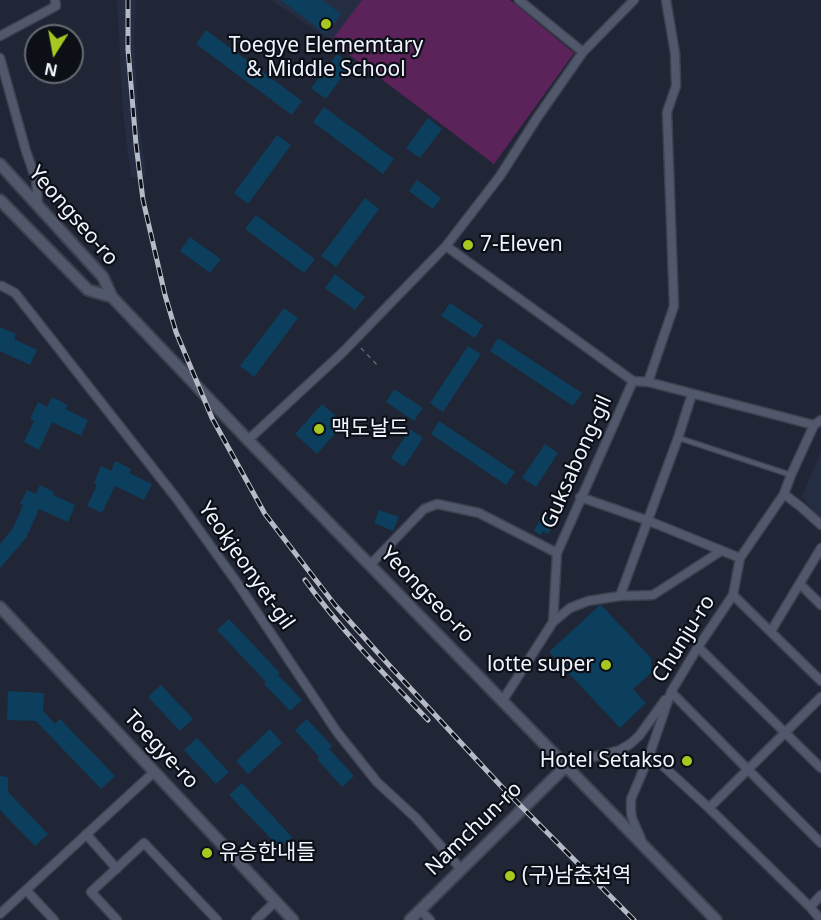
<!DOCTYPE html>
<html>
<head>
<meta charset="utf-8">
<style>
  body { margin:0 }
  #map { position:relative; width:821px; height:920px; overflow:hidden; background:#202635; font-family:"Noto Sans",sans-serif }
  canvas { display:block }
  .north { position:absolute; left:24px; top:24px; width:60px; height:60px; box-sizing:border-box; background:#0c0f16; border:2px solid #676b73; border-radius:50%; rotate:191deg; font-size:16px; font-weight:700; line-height:24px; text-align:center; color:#f0f4ff }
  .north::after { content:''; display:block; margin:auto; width:21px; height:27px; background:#a6c820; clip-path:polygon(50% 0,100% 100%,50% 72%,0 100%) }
</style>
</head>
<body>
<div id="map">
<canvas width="821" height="920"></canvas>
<div class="north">N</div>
</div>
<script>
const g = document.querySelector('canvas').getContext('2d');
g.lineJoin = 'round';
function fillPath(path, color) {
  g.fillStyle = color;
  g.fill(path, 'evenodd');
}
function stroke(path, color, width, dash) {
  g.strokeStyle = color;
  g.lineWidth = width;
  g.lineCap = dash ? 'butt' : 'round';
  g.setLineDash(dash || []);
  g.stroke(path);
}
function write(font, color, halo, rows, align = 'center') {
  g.font = font + ' "Noto Sans","Noto Sans KR",sans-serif';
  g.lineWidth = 4.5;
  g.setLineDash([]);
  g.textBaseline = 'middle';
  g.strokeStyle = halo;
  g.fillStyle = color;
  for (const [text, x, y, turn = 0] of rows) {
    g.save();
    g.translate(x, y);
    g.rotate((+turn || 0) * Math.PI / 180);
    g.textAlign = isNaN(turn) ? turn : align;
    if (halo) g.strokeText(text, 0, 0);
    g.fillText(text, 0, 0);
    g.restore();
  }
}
fillPath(new Path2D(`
  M 117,0 L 136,0 L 134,39 L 138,111 L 146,175 L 131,178 L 123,112 Z
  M 271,0 L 362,0 L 331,41 Z
  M 821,451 L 821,521 L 802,496 Z`), '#252d43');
fillPath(new Path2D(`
  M 362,0 L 510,0 L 574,53 L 494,164 L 331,41 Z`), '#5b235a');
fillPath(new Path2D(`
  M 281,0 L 322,0 L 341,14 L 326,34 Z
  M 206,30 L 302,101 L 292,115 L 196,44 Z
  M 337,54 L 351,64 L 326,99 L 311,88 Z
  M 324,107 L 394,159 L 383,174 L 313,122 Z
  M 428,118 L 442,129 L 420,158 L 406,148 Z
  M 277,135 L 291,145 L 248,204 L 234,193 Z
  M 417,180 L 441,198 L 433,209 L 409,191 Z
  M 365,198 L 379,209 L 336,267 L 321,256 Z
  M 256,215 L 315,259 L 304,273 L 245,229 Z
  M 190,237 L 221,259 L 210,273 L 180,251 Z
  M 335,274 L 365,297 L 355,310 L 325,288 Z
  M 450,303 L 483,325 L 475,338 L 441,316 Z
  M 284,308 L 298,318 L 254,377 L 240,366 Z
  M 0,327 L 16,334 L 14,339 L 37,350 L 30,365 L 0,351 Z
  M 498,338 L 582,393 L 573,406 L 490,351 Z
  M 468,346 L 481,354 L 443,412 L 430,403 Z
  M 394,389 L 423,408 L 414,421 L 386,402 Z
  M 52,397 L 68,405 L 65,409 L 88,420 L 81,436 L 52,422 L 39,450 L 24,442 L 34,421 L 30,419 L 38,402 L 47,407 Z
  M 322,404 L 344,423 L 317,454 L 295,434 Z
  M 439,421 L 515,472 L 506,485 L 431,434 Z
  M 410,429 L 423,438 L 404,467 L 391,458 Z
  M 545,444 L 558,453 L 536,487 L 522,478 Z
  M 115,461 L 131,469 L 129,473 L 152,484 L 144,500 L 115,486 L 102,513 L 87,506 L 97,485 L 94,483 L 101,466 L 111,471 Z
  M 40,485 L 54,492 L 53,495 L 75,505 L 68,522 L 39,509 L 26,538 L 0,568 L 0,544 L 13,528 L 23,505 L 20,504 L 27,490 L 36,494 Z
  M 379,510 L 399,517 L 393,531 L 374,523 Z
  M 544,513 L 556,520 L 548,534 L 543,531 L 541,535 L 534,531 Z
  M 601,605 L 651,658 L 651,673 L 633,689 L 646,703 L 620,728 L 549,652 L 599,606 Z
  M 229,619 L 280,673 L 278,675 L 302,700 L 290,711 L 264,684 L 266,682 L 217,630 Z
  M 161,685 L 193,719 L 180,731 L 148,697 Z
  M 8,691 L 44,693 L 43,711 L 55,724 L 60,719 L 115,776 L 101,789 L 36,721 L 7,720 Z
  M 307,719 L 332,746 L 329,749 L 354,776 L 342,787 L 317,759 L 319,757 L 295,730 Z
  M 270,729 L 282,743 L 248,774 L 236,761 Z
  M 197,738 L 229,772 L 216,784 L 184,750 Z
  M 0,776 L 8,777 L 8,792 L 48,834 L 35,846 L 0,810 Z
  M 242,783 L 292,837 L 280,848 L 229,795 Z`), '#0c3f5d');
const service = new Path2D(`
  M 679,438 L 791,475`);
const minor = new Path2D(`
  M 519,0 L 583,52
  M 0,36 L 56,6 L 55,0
  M 0,58 L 26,151 L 36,180 L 38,205
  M 446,246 L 633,381 L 648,382 L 814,425
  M 0,286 L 2,286 L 15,293 L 177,499 L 238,584 L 337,732 L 377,782 L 416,818 L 461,869
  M 648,382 L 674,306 L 667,112 L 676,86 L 675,53 L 666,0
  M 248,440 L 342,353 L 446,246 L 500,176 L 537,118 L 583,52 L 634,0
  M 784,494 L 801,507 L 821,525
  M 580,497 L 649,521 L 740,558
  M 370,565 L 424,509 L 437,504 L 479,513 L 557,553
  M 800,584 L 821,605
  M 733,595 L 821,681
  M 620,596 L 678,438 L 692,394
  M 553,622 L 570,608 L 588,601 L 620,596 L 653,595 L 721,551
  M 771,631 L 821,548
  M 698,647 L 821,768
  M 671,692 L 821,843
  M 503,700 L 553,622 L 557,553 L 633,381
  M 650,754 L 709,808 L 810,907 L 821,920
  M 566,766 L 582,760 L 620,750 L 630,744 L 639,736 L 665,700
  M 709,808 L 821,697
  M 86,834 L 117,869
  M 641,839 L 632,818 L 631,811 L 631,799 L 648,759 L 671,692 L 698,647 L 733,595 L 740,558 L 784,494 L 791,475 L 814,425 L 821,420
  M 26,890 L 54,920
  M 810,907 L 821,895
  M 420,910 L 430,920
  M 0,914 L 154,772
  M 117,920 L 91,892 L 144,843 L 217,920
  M 256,920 L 275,902`);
const tertiary = new Path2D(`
  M 0,164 L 103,277 L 112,297 L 248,440 L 716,920
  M 0,200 L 88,290 L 112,297
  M 0,607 L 293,920
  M 410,920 L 566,766`);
stroke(service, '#3d414f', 7);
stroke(minor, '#3d414f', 11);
stroke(tertiary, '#3d414f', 14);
stroke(new Path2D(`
  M 361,348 L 379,367`), '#626775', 1.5, [4.5, 4.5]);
stroke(service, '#52586b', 4);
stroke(minor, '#52586b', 8);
stroke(tertiary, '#52586b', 10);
const rail = new Path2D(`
  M 128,0 L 128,49 L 136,144 L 143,200 L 165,295 L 176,332 L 212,418 L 265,514 L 335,605 L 388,664 L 500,785 L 634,920
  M 305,580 C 341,630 385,675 428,720`);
stroke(rail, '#b6bac7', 5);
stroke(rail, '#0c0f16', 3, [9]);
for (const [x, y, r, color] of [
  [326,24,6,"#a6c820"],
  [468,245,6,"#a6c820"],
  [319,429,6,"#a6c820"],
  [606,665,6,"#a6c820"],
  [687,761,6,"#a6c820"],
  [207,853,6,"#a6c820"],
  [510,876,6,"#a6c820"]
]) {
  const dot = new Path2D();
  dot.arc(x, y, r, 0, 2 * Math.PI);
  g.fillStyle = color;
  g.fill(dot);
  stroke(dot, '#0c0f16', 2);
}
write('21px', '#f0f4ff', '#0c0f16', [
  ["Toegye Elememtary",326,46,"center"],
  ["& Middle School",326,70,"center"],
  ["7-Eleven",480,245],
  ["맥도날드",331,429],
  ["lotte super",594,665,"right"],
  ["Hotel Setakso",675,761,"right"],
  ["유승한내들",219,853],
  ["(구)남춘천역",522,876]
], 'left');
write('21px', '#f0f4ff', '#0c0f16', [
  ["Yeongseo-ro",73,216,49],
  ["Guksabong-gil",577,462,-66],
  ["Yeokjeonyet-gil",246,566,55],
  ["Yeongseo-ro",427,595,46],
  ["Chunju-ro",684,639,-58],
  ["Toegye-ro",161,750,47],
  ["Namchun-ro",474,829,-44]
]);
</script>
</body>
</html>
